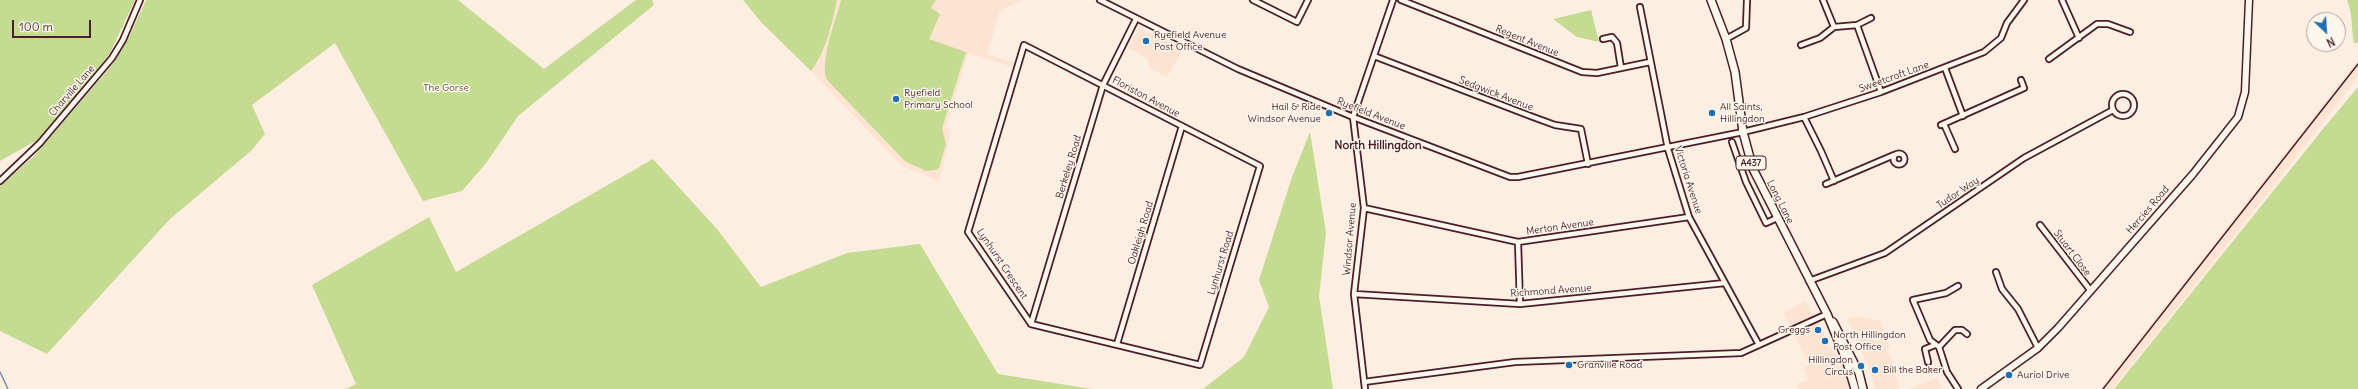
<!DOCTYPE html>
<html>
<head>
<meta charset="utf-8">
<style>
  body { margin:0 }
  #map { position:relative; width:2358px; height:389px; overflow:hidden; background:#fceee0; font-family:Delius,sans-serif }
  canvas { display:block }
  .north { position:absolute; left:2306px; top:12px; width:40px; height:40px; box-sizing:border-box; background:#fbf7ec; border:1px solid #b4a19f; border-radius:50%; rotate:155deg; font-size:11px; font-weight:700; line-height:16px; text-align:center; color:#4a1f2b }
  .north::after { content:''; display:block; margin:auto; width:14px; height:18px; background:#1f6fb2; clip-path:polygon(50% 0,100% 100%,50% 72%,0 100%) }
  .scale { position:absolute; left:12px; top:20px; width:79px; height:18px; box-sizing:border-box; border:2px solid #4a1f2b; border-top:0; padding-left:5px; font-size:12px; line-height:14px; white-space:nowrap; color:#4a1f2b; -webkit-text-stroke:3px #fbf7ec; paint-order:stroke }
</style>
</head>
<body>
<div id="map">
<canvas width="2358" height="389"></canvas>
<div class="north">N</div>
<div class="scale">100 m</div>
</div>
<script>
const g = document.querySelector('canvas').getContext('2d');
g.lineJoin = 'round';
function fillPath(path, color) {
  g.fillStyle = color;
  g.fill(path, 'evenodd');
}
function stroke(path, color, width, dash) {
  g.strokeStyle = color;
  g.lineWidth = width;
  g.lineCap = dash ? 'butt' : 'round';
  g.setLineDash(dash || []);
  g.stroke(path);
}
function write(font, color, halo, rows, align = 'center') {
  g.font = font + ' Delius,sans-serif';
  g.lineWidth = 3;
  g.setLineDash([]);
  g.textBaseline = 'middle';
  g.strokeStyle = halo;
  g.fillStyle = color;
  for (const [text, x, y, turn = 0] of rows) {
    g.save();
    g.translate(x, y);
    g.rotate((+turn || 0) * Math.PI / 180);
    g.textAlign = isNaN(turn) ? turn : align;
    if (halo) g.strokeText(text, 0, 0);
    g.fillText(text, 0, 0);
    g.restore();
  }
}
fillPath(new Path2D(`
  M 837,0 L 1024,0 L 1000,10 L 987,54 L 1015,63 L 1013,67 L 968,53 L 946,127 L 951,131 L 939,181 L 902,166 L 811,71 L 819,60 L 832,27 Z
  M 1139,28 L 1183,48 L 1167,77 L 1149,68 L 1148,59 L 1128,48 Z
  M 2358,60 L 2358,77 L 2261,202 L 2112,389 L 2100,389 Z
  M 1805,301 L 1840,362 L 1850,389 L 1797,389 L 1796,384 L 1808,379 L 1804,368 L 1809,365 L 1783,313 Z
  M 1856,316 L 1880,321 L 1890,347 L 1887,348 L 1900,389 L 1875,389 L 1869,368 L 1847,319 Z
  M 1938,378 L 1942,389 L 1907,389 Z`), '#fde3d1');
fillPath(new Path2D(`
  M 0,0 L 135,0 L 110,53 L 60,118 L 39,139 L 0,161 Z
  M 146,0 L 458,0 L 544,69 L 636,0 L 652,0 L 654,5 L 518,116 L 487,162 L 462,191 L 423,201 L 335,43 L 252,105 L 265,134 L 252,150 L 170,219 L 47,354 L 0,331 L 0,186 L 33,157 L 113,64 L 130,35 Z
  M 743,0 L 837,0 C 832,25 826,51 811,71 L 761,22 Z
  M 841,0 L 936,0 L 931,8 L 940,14 L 929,39 L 966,52 L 942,128 L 946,144 L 939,168 L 935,170 L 926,171 L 905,161 L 827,80 C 819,61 836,21 841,0 Z
  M 2347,0 L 2358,0 L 2358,43 L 2354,43 C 2351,28 2353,14 2347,0 Z
  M 1591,10 L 1599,42 L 1577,37 L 1553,19 Z
  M 2358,87 L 2358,389 L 2114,389 L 2323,129 Z
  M 1310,132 L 1326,233 L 1319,296 L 1333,389 L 1203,389 L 1244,357 L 1269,307 L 1259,280 L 1292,177 Z
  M 653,159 L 717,229 L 761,287 L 847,253 L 920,244 L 998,374 L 1092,389 L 346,389 L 356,384 L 312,285 L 429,217 L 456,272 Z`), '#c4db91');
stroke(new Path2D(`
  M 0,372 L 8,389`), '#7990a8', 1.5);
const minor = new Path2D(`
  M 1100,0 L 1238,69 L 1353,117 L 1510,177 L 1518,177 L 1743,132 L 1804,117 L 1881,92 L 1984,52 L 2001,38 L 2007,23 L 2024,0
  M 1253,0 L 1297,22 L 1308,0
  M 1401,0 L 1582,72 L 1597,73 L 1650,62
  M 1823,0 L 1834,27 L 1857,25 L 1881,92
  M 2062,0 L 2079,38
  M 1640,7 L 1668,149 L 1689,217 L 1759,345
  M 1857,25 L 1871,18
  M 1603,39 L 1612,37 L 1617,43 L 1621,68
  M 1726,39 L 1746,28 L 1747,0
  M 1024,45 L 1260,166 L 1200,365 L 1031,324 L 968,232 Z
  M 1801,45 L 1820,38 L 1834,27
  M 1374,56 L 1533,117 L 1555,125 L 1581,129 L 1588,164
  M 2049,59 L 2097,24 L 2108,24 L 2130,32
  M 1945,68 L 1963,116
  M2112 105a11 11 0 1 1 22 0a11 11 0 1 1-22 0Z
  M 1804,117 L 1821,151 L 1834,181
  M 1944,124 L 1955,149
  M 1941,125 L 2024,88 L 2021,80
  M 1732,142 L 1746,182 L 1766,223 L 1777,218
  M1893.5 159a5.5 5.5 0 1 1 11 0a5.5 5.5 0 1 1-11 0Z
  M 0,181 L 40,143 L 112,58 L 123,40 L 140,0
  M 1826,184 L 1894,155
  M 1364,208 L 1518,242 L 1689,217
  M 2040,225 L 2091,291
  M 1518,242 L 1520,304
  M 1996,272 L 2002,289 L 2018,309 L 2038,348
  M 1809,281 L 1885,253 L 2024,158 L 2113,110
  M 1958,286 L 1946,293 L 1913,300 L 1930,340 L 1939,347 L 1947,372 L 1958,389
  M 1354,294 L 1520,304 L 1725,283
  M 1031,324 L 1103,85 L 1136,19
  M 1117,344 L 1182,126
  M 1939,347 L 1955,330 L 1962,330 L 1967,334
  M 1928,362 L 1925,349 L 1935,345
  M 1364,382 L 1515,362 L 1741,353 L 1827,314
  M 1365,389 L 1354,294 L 1364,208 L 1353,117 L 1393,0`);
const tertiary = new Path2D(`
  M 1981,389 L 2038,348 L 2058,328 L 2193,174 L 2238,117 L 2245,92 L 2249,0`);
const primary = new Path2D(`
  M 1711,0 L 1726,39 L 1735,72 L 1743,132 L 1753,169 L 1827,314 L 1846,359 L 1855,389
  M 1833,322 L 1859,373 L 1863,389`);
stroke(minor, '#4a1f2b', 8);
stroke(tertiary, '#4a1f2b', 9);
stroke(primary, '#4a1f2b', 10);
stroke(minor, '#fbf7ec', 4.5);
stroke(tertiary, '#fbf7ec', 6);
stroke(primary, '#fbf7ec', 7);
stroke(new Path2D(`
  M 2103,389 L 2358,64`), '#4a1f2b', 1.5);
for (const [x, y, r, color] of [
  [1146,41,4,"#1f6fb2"],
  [896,99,4,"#1f6fb2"],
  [1329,113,4,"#1f6fb2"],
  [1712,113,4,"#1f6fb2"],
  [1818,330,4,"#1f6fb2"],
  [1825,341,4,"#1f6fb2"],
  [1569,365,4,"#1f6fb2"],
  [1861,366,4,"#1f6fb2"],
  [1875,370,4,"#1f6fb2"],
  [2009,375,4,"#1f6fb2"]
]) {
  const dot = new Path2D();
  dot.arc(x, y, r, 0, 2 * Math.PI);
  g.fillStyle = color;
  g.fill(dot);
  stroke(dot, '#fbf7ec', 1.5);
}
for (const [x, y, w] of [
  [1751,163,30]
]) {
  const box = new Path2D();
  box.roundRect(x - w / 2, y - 7, w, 14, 3);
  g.fillStyle = '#fbf7ec';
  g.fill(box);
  stroke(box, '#4a1f2b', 1);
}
write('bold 9px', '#4a1f2b', null, [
  ["A437",1751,163]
]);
write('10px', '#4a1f2b', '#fbf7ec', [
  ["Ryefield Avenue",1154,35],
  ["Post Office",1154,47],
  ["Ryefield",904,93],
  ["Primary School",904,105],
  ["Hail & Ride",1321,107,"right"],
  ["Windsor Avenue",1321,119,"right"],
  ["All Saints,",1720,107],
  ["Hillingdon",1720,119],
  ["Greggs",1810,330,"right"],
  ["North Hillingdon",1833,335],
  ["Post Office",1833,347],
  ["Hillingdon",1853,360,"right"],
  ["Circus",1853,372,"right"],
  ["Granville Road",1577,365],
  ["Bill the Baker",1883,370],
  ["Auriol Drive",2017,375]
], 'left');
write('10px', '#4a1f2b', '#fbf7ec', [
  ["Regent Avenue",1527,41,22],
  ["Sweetcroft Lane",1894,77,-20],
  ["Charville Lane",72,91,-49],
  ["Sedgwick Avenue",1496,94,21],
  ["Floriston Avenue",1146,97,28],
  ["Ryefield Avenue",1371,114,21],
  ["Berkeley Road",1069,167,-73],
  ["Victoria Avenue",1688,180,72],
  ["Tudor Way",1958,193,-34],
  ["Long Lane",1780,202,63],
  ["Hercies Road",2148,210,-49],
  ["Merton Avenue",1560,227,-8],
  ["Oakleigh Road",1141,233,-73],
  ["Windsor Avenue",1350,239,-85],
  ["Stuart Close",2072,253,53],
  ["Lynhurst Road",1221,263,-73],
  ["Lynhurst Crescent",1002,264,56],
  ["Richmond Avenue",1551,291,-4]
]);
write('10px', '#684e44', '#fbf7ec', [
  ["The Gorse",446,88]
]);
write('bold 12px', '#4a1f2b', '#fbf7ec', [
  ["North Hillingdon",1378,146]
]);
</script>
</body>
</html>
